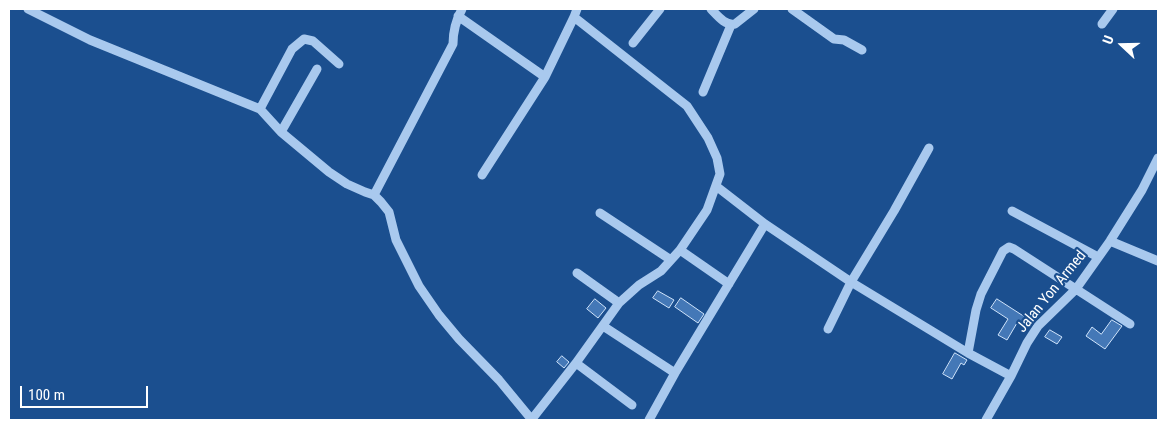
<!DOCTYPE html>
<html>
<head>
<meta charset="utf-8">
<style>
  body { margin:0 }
  #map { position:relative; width:1167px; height:429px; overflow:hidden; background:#1b4f8f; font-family:"Roboto Condensed",sans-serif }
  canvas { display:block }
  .frame { position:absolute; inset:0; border:10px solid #fff; pointer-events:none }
  .north { position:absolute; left:1097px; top:20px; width:50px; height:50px; -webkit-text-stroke:4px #1b4f8f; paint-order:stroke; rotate:291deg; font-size:14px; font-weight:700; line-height:20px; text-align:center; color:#fff }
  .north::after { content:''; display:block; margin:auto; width:18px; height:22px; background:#fff; clip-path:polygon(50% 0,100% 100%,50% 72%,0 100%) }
  .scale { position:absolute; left:20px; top:386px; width:128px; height:22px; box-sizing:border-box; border:2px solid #fff; border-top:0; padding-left:6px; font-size:15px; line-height:18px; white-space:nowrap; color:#fff; -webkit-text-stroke:4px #1b4f8f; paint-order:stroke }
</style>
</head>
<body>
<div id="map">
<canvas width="1167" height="429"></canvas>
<div class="frame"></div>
<div class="north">U</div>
<div class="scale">100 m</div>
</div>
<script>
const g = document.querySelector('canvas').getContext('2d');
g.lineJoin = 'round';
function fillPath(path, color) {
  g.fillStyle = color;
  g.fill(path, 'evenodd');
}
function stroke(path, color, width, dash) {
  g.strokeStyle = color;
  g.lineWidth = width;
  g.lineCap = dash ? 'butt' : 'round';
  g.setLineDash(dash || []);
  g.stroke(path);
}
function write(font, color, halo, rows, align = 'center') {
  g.font = font + ' "Roboto Condensed",sans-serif';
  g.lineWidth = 4.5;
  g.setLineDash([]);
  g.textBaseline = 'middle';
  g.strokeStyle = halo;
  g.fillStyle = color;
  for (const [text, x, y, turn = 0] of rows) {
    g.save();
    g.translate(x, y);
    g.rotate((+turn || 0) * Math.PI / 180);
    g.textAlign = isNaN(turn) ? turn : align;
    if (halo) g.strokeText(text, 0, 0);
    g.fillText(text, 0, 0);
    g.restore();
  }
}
const building = new Path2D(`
  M 658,291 L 674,300 L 669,308 L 653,298 Z
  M 681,298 L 704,314 L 698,323 L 675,307 Z
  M 595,299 L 606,308 L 598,318 L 587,309 Z
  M 997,299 L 1025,317 L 1019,325 L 1017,323 L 1007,340 L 998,335 L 1008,319 L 991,308 Z
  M 1112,320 L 1122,326 L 1105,349 L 1086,336 L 1092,327 L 1101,334 Z
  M 1050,330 L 1062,337 L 1057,344 L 1045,337 Z
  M 955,353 L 967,360 L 964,365 L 961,363 L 952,379 L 943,374 Z
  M 562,356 L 569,362 L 564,368 L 557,362 Z`);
fillPath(building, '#4478b7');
stroke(building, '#cfe3fa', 1);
stroke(new Path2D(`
  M 28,9 L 90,40 L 260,109 L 281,132 L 329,172 L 347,184 L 365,192 L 374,195 L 381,202 L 389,212 L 396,240 L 419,286 L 439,315 L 459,339 L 499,380 L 532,420
  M 711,9 C 717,15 725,26 735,24 L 754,9
  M 792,9 L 834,39 L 844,40 L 862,50
  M 458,16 L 545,77 L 574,17 L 577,9
  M 1102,24 L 1113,9
  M 633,43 L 660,9
  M 703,92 L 731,25
  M 260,109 L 292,49 L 304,39 L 313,41 L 339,64
  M 281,132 L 317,69
  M 482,175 L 545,77
  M 716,186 L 765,224 L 851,282 L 968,353 L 1011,376
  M 374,195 L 453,44 C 453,32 456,20 462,9
  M 1012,211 L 1098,257
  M 600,213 L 671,260
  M 1110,241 L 1158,261
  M 680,250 L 729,284
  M 577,273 L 619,303
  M 603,326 L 675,373
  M 828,329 L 851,282 L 894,211 L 929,148
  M 968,353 L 976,310 L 981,294 L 1003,251 L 1009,247 L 1014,249 L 1130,324
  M 576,363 L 632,405
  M 532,419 L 576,363 L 619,303 L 639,285 L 661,271 L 680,250 L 707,210 L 720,174 L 717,158 L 708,138 L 687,106 L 574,17
  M 649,420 L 675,373 L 765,224
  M 986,420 L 1011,376 L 1027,343 L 1038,326 L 1076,289 L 1110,241 L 1142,190 L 1158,158`), '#a9c9ee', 9);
write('15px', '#fff', '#1b4f8f', [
  ["Jalan Yon Armed",1052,292,-51]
]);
</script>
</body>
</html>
